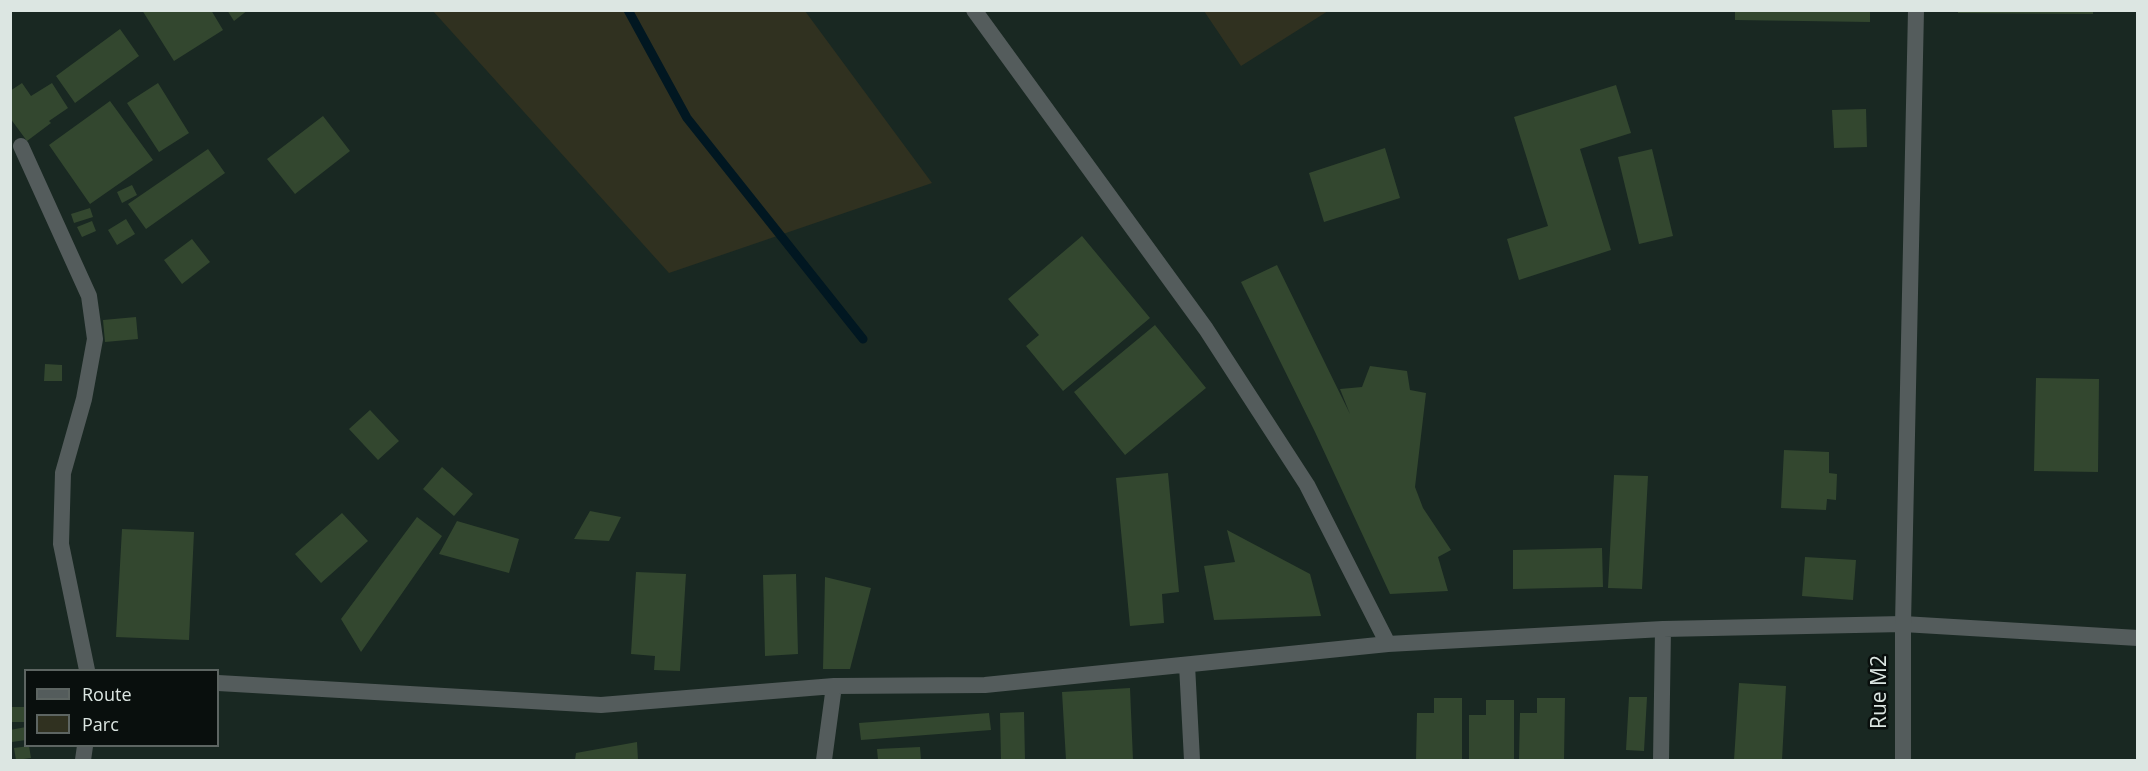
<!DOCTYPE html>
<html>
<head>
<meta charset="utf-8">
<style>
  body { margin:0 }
  #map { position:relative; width:2148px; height:771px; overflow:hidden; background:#192822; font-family:"Open Sans",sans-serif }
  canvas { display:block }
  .frame { position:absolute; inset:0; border:12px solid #dce6e2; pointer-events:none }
  .legend { position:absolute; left:24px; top:669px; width:195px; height:78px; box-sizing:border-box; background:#090f0d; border:2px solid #5d6562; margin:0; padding:8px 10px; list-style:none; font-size:18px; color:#dce6e2 }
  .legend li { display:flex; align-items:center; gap:12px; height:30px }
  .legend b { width:30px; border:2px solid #5d6562 }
</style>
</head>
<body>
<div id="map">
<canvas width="2148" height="771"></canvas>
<div class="frame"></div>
<ul class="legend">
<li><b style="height:8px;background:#545c5c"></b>Route</li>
<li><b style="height:16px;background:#303120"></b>Parc</li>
</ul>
</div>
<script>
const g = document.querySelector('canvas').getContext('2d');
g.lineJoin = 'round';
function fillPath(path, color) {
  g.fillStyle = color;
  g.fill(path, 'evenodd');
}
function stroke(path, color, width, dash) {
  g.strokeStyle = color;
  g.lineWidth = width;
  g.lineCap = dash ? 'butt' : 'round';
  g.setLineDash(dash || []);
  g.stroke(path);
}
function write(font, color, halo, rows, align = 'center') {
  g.font = font + ' "Open Sans",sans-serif';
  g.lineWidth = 5;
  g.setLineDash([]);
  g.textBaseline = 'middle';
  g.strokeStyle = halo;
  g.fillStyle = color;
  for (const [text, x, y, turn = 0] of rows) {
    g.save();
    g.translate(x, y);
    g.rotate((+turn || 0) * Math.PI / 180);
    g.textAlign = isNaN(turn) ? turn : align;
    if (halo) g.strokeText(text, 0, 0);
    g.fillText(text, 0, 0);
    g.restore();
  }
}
fillPath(new Path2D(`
  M 433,11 L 805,11 L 932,183 L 669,273 Z
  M 1204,11 L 1328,11 L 1241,66 Z`), '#303120');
stroke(new Path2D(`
  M 628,10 L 687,118 L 863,339`), '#011721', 9);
fillPath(new Path2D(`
  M 142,10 L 211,10 L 223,30 L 174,61 Z
  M 227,10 L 248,10 L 234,21 Z
  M 1735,10 L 1870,10 L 1870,22 L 1735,20 Z
  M 1958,10 L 2093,10 L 2093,14 L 1958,13 Z
  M 120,29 L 139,56 L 75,103 L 56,76 Z
  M 22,83 L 31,96 L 52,83 L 68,108 L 49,121 L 51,123 L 27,141 L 10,118 L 10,91 Z
  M 158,83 L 189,133 L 159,152 L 127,103 Z
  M 1616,85 L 1631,133 L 1580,149 L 1611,250 L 1519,280 L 1507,239 L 1548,226 L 1514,117 Z
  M 110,101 L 153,160 L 90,204 L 49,145 Z
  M 1866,109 L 1867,147 L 1834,148 L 1832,110 Z
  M 323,116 L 350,151 L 295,194 L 267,159 Z
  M 1385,148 L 1400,198 L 1324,222 L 1309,173 Z
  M 208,149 L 225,173 L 146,229 L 128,204 Z
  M 1652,149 L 1673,236 L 1639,244 L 1618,157 Z
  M 132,185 L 137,195 L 122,203 L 117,192 Z
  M 90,208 L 93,217 L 74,223 L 71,214 Z
  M 126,219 L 135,234 L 117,245 L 108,230 Z
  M 92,221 L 96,231 L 82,237 L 77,227 Z
  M 1082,236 L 1150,318 L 1063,391 L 1026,346 L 1039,335 L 1008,299 Z
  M 192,239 L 210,262 L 182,284 L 164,260 Z
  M 1277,265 L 1350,414 L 1340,389 L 1362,387 L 1370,366 L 1407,371 L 1410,390 L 1426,393 L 1415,487 L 1423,508 L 1451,550 L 1438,557 L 1448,591 L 1390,594 L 1315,432 L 1241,282 Z
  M 136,317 L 138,339 L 105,342 L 103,320 Z
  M 1155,325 L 1206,388 L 1125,455 L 1074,392 Z
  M 45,364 L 62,365 L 62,381 L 44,381 Z
  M 2036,378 L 2099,379 L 2098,472 L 2034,471 Z
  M 370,410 L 399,441 L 378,460 L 349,429 Z
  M 1784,450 L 1829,452 L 1829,473 L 1837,474 L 1836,500 L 1827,499 L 1826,510 L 1781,508 Z
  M 442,467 L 473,494 L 454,516 L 423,489 Z
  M 1168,473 L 1179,592 L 1162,594 L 1164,623 L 1130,626 L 1116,478 Z
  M 1614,475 L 1648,476 L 1642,589 L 1608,588 Z
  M 590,511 L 621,517 L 609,541 L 574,539 Z
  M 342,513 L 368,541 L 321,583 L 295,554 Z
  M 417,517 L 442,536 L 361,652 L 341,619 Z
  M 457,521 L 519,539 L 509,573 L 439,554 Z
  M 122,529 L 194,532 L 189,640 L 116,637 Z
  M 1227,530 L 1310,574 L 1321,616 L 1214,620 L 1204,566 L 1235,562 Z
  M 1602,548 L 1603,587 L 1513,589 L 1513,550 Z
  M 1805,557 L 1856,560 L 1853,600 L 1802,596 Z
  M 636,572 L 686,574 L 680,671 L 654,670 L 655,656 L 631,654 Z
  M 796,574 L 798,654 L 765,656 L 763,575 Z
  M 825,577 L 871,588 L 850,669 L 823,669 Z
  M 1739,683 L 1786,686 L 1782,760 L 1734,760 Z
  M 1130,688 L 1133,760 L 1066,760 L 1062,692 Z
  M 1629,697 L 1647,697 L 1644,751 L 1626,750 Z
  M 1434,698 L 1462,698 L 1462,760 L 1416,760 L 1417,713 L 1434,713 Z
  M 1537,698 L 1565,698 L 1564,760 L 1519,760 L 1520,713 L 1537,713 Z
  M 1486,700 L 1514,700 L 1514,760 L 1469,760 L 1469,715 L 1486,715 Z
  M 10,707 L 26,707 L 26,722 L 10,722 Z
  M 1024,712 L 1025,760 L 1001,760 L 1000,713 Z
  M 989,713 L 991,730 L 861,740 L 859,723 Z
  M 26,727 L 26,740 L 12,742 L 10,730 Z
  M 637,742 L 638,760 L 575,760 L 576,753 Z
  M 29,746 L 31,758 L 16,760 L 14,748 Z
  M 920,747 L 921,760 L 878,760 L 877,749 Z`), '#33472f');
stroke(new Path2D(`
  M 974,10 L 1206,329 L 1307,485 L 1388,644
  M 21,146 L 89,296 L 95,339 L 84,399 L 63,473 L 61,544 L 87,670
  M 1187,665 L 1192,760
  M 218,683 L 601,705 L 834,686 L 985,685 L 1388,644 L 1663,629 L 1903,624 L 2138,638
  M 83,760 L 85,746
  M 824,760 L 834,686
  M 1661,760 L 1663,629`), '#545c5c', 16);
stroke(new Path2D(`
  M 1903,760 L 1903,624 L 1916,10`), '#545c5c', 16);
write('21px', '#dce6e2', '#090f0d', [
  ["Rue M2",1880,692,-90]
]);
</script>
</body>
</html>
